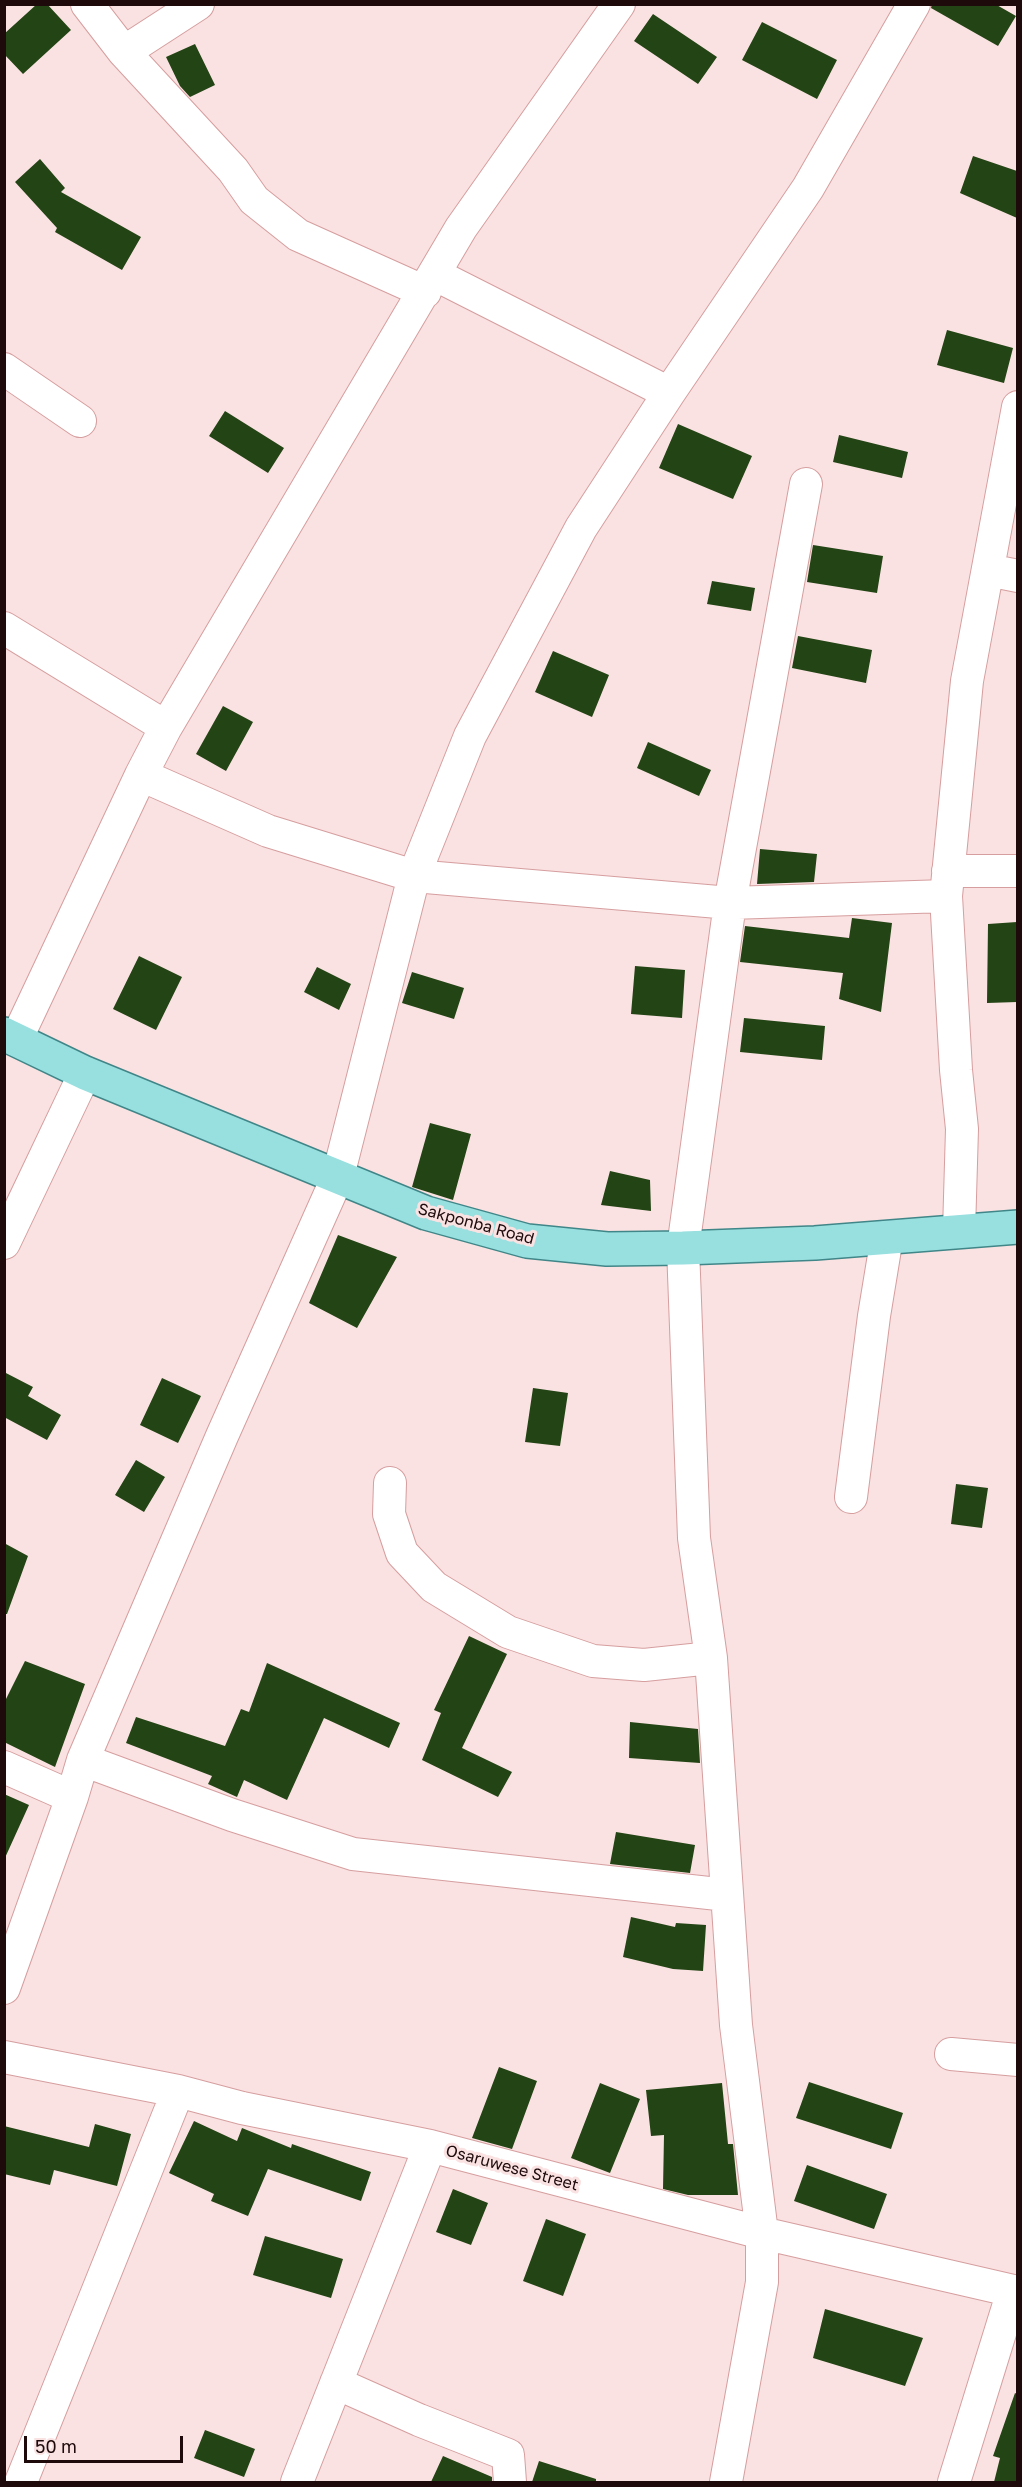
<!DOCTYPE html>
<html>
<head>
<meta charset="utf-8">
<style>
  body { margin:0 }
  #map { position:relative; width:1022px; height:2487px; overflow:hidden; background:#fae2e2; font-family:"Golos Text",sans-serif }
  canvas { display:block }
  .frame { position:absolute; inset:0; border:6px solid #1e0a0b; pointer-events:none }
  .scale { position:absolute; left:24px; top:2436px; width:159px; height:27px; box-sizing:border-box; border:3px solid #1e0a0b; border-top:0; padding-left:8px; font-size:18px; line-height:21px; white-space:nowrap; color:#1e0a0b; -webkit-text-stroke:4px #fae2e2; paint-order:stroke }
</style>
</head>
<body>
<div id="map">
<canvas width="1022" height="2487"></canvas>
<div class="frame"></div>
<div class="scale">50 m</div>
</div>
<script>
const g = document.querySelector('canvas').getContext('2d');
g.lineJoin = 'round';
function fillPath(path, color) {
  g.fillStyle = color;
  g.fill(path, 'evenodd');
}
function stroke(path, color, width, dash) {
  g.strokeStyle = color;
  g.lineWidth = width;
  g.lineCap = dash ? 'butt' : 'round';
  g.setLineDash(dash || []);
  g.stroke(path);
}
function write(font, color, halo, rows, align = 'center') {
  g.font = font + ' "Golos Text",sans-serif';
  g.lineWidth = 6;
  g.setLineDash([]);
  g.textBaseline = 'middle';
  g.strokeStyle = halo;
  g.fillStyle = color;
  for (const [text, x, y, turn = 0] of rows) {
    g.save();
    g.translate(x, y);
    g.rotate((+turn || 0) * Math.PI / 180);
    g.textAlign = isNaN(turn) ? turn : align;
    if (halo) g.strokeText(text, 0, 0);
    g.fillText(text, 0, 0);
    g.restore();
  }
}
fillPath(new Path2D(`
  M 37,4 L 47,4 L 71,30 L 23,74 L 4,54 L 4,34 Z
  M 932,4 L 995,4 L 1016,16 L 998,46 L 931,8 Z
  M 653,14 L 717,57 L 698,84 L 634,41 Z
  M 762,22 L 837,60 L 817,99 L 742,60 Z
  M 195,44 L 215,85 L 190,97 L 180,86 L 166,57 Z
  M 973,156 L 1017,171 L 1017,218 L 960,193 Z
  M 40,159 L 65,188 L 61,192 L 141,237 L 122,270 L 55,232 L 57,228 L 15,182 Z
  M 947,330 L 1013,348 L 1004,383 L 937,365 Z
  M 225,411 L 284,448 L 268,473 L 209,436 Z
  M 678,424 L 752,456 L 733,499 L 659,468 Z
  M 839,435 L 908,452 L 902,478 L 833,462 Z
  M 813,545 L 883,556 L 877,593 L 807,582 Z
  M 712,581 L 755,588 L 751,611 L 707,604 Z
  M 798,636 L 872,650 L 866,683 L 792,668 Z
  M 553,651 L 609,675 L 592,717 L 535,692 Z
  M 223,706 L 253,722 L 226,771 L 196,754 Z
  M 648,742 L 711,770 L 699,796 L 637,768 Z
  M 760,849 L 817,854 L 814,882 L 757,884 Z
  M 852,918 L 892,923 L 881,1012 L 839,999 L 843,973 L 740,962 L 745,926 L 849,938 Z
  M 1017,922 L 1017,1002 L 987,1003 L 988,924 Z
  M 139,956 L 182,977 L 156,1030 L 113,1009 Z
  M 635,966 L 685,970 L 682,1018 L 631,1014 Z
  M 317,967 L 351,984 L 339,1010 L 304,992 Z
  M 412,972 L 464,988 L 454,1019 L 402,1003 Z
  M 744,1018 L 825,1026 L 822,1060 L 740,1052 Z
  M 430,1123 L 471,1134 L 453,1200 L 412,1187 Z
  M 610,1171 L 650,1180 L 651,1211 L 601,1205 Z
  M 338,1235 L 397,1257 L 357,1328 L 309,1303 Z
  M 4,1372 L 33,1387 L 28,1396 L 61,1415 L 47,1440 L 4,1417 Z
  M 162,1378 L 201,1396 L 178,1443 L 140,1425 Z
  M 533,1388 L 568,1393 L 560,1446 L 525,1442 Z
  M 136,1460 L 165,1477 L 144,1512 L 115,1495 Z
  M 956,1484 L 988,1488 L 982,1528 L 951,1524 Z
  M 4,1543 L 28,1556 L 7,1614 L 4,1614 Z
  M 469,1636 L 507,1654 L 462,1748 L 512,1772 L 498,1797 L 422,1760 L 441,1713 L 434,1710 Z
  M 25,1661 L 85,1684 L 55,1767 L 4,1742 L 4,1703 Z
  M 267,1663 L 400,1723 L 389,1748 L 324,1718 L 287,1800 L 244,1780 L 237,1797 L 208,1784 L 212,1776 L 126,1743 L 136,1717 L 225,1746 L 241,1709 L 249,1712 Z
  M 630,1722 L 698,1729 L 700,1763 L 629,1758 Z
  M 4,1794 L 29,1805 L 4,1860 Z
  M 616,1832 L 695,1845 L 690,1873 L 610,1864 Z
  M 631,1917 L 675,1927 L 676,1923 L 706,1925 L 703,1971 L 673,1969 L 623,1957 Z
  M 499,2067 L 537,2081 L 512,2149 L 472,2138 Z
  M 809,2082 L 903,2113 L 891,2149 L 796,2118 Z
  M 600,2083 L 640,2099 L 610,2173 L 571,2158 Z
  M 722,2083 L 728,2144 L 733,2144 L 738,2195 L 688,2195 L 663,2189 L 664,2135 L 651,2136 L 646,2090 Z
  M 194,2121 L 237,2141 L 242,2128 L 291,2148 L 292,2144 L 371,2172 L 361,2201 L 268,2169 L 248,2216 L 211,2201 L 214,2194 L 169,2173 Z
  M 95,2124 L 131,2134 L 117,2186 L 54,2170 L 50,2185 L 4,2174 L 4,2126 L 89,2147 Z
  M 807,2165 L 887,2194 L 874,2229 L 794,2201 Z
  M 453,2189 L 488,2203 L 471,2245 L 436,2232 Z
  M 546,2219 L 586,2234 L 563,2296 L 523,2281 Z
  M 265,2236 L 343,2259 L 331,2298 L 253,2275 Z
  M 825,2309 L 923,2338 L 905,2386 L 813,2358 Z
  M 1015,2393 L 1017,2394 L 1017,2482 L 994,2482 L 1000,2458 L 993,2456 Z
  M 205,2430 L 255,2449 L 244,2477 L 194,2458 Z
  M 443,2456 L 492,2477 L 492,2482 L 431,2482 Z
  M 539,2461 L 596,2479 L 596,2482 L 532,2482 Z`), '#234414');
const minor = new Path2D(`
  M 87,4 L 124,52 L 198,4
  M 124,52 L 233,170 L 254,200 L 298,235 L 425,292
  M 434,274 L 669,393
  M 4,369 L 80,421
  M 988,570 L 1018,576
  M 4,628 L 166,727
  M 141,775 L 268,831 L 414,876 L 730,903 L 946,896
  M 948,871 L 1018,871
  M 16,1040 L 141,775 L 166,727 L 461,228 L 619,4
  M 959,1231 L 962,1129 L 956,1070 L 946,896 L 967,681 L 1018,407
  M 4,1243 L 85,1073
  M 390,1483 L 389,1514 L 402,1553 L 434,1587 L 508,1632 L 593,1661 L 644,1665 L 711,1658
  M 851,1497 L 874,1316 L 887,1237
  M 83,1760 L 232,1815 L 353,1854 L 727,1895
  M 4,1767 L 72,1797
  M 4,1988 L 72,1797 L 83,1760 L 222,1436 L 338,1176 L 414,876 L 470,736 L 581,528 L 669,393 L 808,188 L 914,4
  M 951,2054 L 1018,2060
  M 4,2057 L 178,2091 L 242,2108 L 430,2146 L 762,2233 L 1018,2292
  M 336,2383 L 419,2420 L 508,2455 L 510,2482
  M 21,2482 L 178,2091
  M 297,2482 L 430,2146
  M 726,2482 L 762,2282 L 762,2233 L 736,2025 L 711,1658 L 694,1538 L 683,1248 L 730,903 L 806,484
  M 954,2482 L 1013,2291`);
const major = new Path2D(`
  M 4,1034 L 85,1073 L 426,1213 L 527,1241 L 607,1249 L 683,1248 L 815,1243 L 1018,1227`);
stroke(minor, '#d69e9f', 34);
stroke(major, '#408688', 36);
stroke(minor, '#fff', 32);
stroke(major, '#98dfe0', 33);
write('16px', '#1e0a0b', '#fae2e2', [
  ["Sakponba Road",476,1224,15],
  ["Osaruwese Street",512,2168,15]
]);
</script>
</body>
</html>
